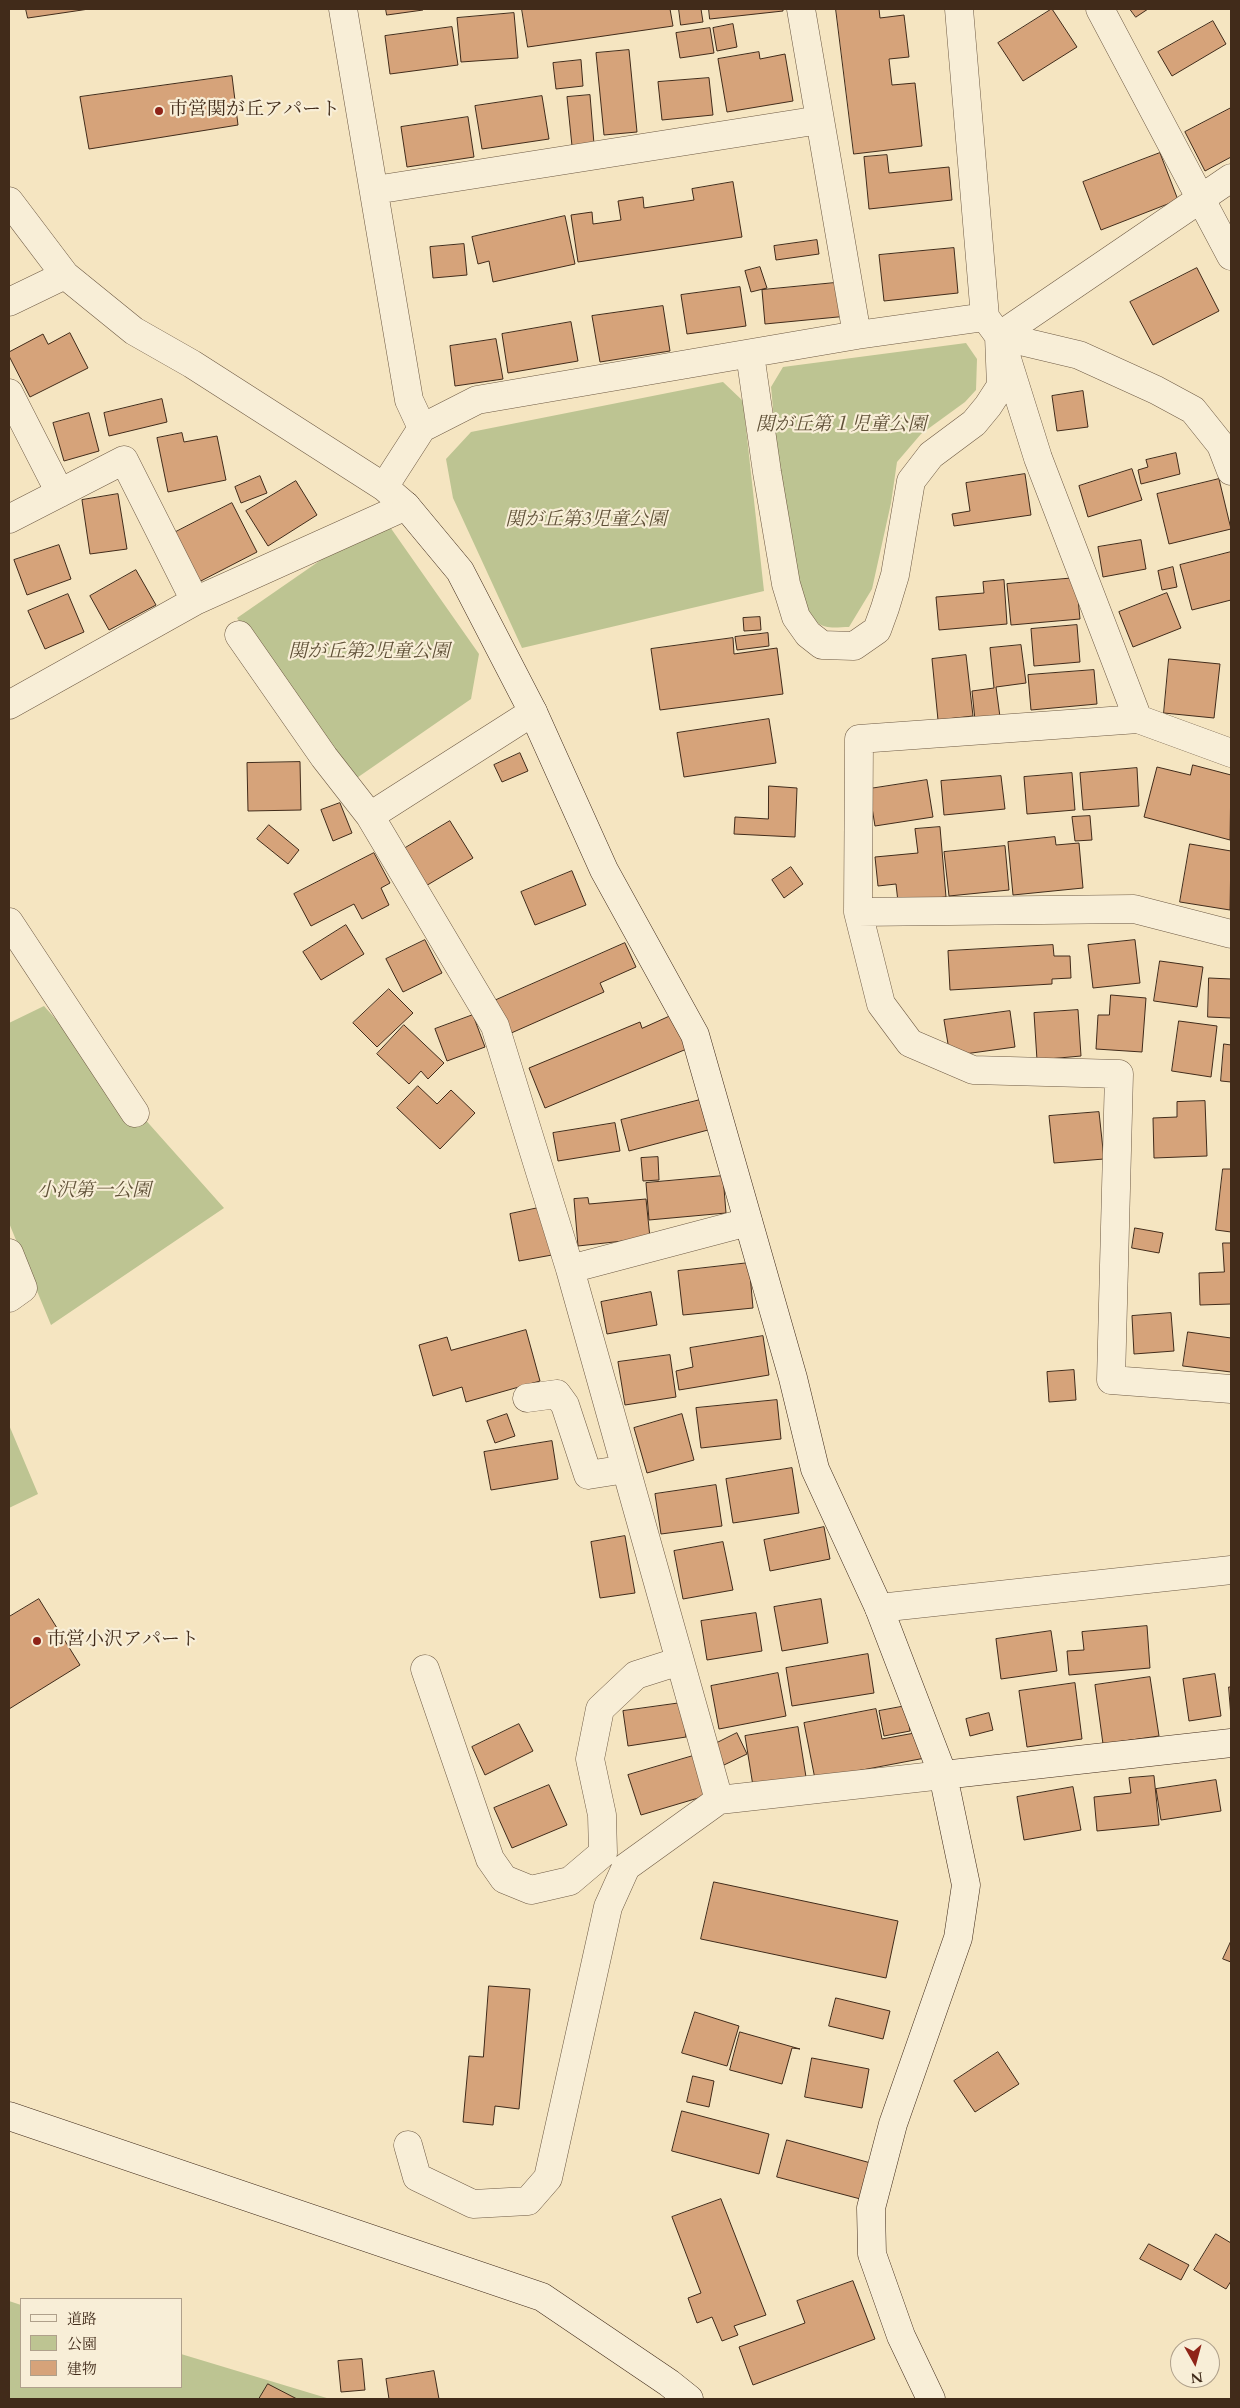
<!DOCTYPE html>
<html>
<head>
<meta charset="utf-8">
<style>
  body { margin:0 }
  #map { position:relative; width:1240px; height:2408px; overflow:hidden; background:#f5e5c1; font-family:Cardo,"Noto Serif JP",serif }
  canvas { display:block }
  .frame { position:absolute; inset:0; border:10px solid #412b1a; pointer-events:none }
  .legend { position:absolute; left:20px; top:2298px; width:162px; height:90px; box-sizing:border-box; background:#f8eed7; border:1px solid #afa08b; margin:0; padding:6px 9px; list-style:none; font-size:15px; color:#412b1a }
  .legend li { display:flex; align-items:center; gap:10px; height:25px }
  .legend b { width:25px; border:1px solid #afa08b }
  .north { position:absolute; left:1170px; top:2338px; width:50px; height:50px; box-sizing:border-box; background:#f8eed7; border:1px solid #afa08b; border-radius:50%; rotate:173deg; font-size:14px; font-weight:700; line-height:20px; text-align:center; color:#412b1a }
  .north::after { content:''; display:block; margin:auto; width:18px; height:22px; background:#8f2418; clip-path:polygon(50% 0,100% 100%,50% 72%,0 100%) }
</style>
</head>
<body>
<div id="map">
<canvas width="1240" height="2408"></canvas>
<div class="frame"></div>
<ul class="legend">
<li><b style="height:6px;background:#f8eed7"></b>道路</li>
<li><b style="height:14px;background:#bdc492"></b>公園</li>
<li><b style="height:14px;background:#d6a37a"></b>建物</li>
</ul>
<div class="north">N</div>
</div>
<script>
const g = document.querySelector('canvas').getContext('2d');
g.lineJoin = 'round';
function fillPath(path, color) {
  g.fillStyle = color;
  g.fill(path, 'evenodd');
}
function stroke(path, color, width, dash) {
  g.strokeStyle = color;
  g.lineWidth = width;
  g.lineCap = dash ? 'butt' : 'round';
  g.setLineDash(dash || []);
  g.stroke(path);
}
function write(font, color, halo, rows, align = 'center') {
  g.font = font + ' Cardo,"Noto Serif JP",serif';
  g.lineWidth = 4.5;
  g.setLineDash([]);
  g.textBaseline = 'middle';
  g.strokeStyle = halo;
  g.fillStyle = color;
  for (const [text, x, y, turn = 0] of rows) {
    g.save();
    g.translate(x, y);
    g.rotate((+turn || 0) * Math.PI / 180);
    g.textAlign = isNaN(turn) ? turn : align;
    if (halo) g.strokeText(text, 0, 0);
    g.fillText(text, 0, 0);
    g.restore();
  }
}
fillPath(new Path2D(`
  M 966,343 L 977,359 L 976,390 L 965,402 L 921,434 L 897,462 L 891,503 L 872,589 L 849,627 C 837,627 827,630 816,622 C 784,596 776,433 771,387 L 783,367 Z
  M 723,382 L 743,401 L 764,591 L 522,648 L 453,498 L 446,459 L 471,432 Z
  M 383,517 L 479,654 L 471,699 L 351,782 L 237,618 Z
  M 44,1006 L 224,1208 L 51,1325 L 9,1223 L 9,1023 Z
  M 9,1425 L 38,1494 L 9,1508 Z
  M 9,2301 L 21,2305 L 21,2387 L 181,2387 L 181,2354 L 330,2399 L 9,2399 Z`), '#bdc492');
const building = new Path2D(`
  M 26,9 L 89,9 L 28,18 Z
  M 386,9 L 423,9 L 423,10 L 387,15 Z
  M 522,9 L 670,9 L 673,26 L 528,47 Z
  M 679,9 L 701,9 L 703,22 L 681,25 Z
  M 709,9 L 783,9 L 783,11 L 710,19 Z
  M 836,9 L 879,9 L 880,18 L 904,15 L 909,57 L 889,59 L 892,85 L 915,83 L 922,146 L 854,154 Z
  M 1052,9 L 1077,47 L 1023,81 L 998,43 Z
  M 1130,9 L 1148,9 L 1136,17 Z
  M 514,13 L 518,58 L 461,62 L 457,18 Z
  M 1213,21 L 1226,44 L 1172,76 L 1158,52 Z
  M 733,24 L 737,47 L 717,51 L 713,28 Z
  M 452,27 L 458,65 L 390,74 L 385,36 Z
  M 710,28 L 714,53 L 680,58 L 676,33 Z
  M 629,50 L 637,132 L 604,135 L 596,53 Z
  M 759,52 L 760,59 L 785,54 L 793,101 L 727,112 L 718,59 Z
  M 581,60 L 583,86 L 556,89 L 553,63 Z
  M 232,76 L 238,125 L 89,149 L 80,97 Z
  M 709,78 L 713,115 L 662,120 L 658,82 Z
  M 590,95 L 594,144 L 572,146 L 567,97 Z
  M 542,96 L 549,139 L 482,149 L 475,106 Z
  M 1231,108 L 1231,157 L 1205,171 L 1185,132 Z
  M 468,117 L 474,157 L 407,167 L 401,127 Z
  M 1160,153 L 1178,200 L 1101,230 L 1083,182 Z
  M 887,155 L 889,173 L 949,167 L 952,200 L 869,209 L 864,157 Z
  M 733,182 L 742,237 L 578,262 L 571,215 L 592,212 L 593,224 L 621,220 L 618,201 L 643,197 L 644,208 L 694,200 L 692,189 Z
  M 565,216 L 575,264 L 493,282 L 489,261 L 478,264 L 472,237 Z
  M 817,240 L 819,254 L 776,260 L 774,246 Z
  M 464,244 L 467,275 L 433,278 L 430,247 Z
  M 954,248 L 958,293 L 884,301 L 879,255 Z
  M 760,267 L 767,288 L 751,292 L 745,271 Z
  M 1197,268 L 1219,311 L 1153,345 L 1130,302 Z
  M 845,282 L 848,316 L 765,324 L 762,290 Z
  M 740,287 L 746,326 L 687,334 L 681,295 Z
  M 663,306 L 670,351 L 600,362 L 592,316 Z
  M 571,322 L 578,361 L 508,373 L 502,334 Z
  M 70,333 L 88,368 L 30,397 L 9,356 L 9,352 L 43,334 L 48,344 Z
  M 496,339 L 503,379 L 455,386 L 450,346 Z
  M 1083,391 L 1088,427 L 1057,431 L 1052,396 Z
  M 162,399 L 167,422 L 109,436 L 104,413 Z
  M 89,413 L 99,451 L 64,461 L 53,423 Z
  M 182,433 L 184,442 L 217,436 L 226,480 L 168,492 L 157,438 Z
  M 1176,453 L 1180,474 L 1141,484 L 1138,470 L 1148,467 L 1146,460 Z
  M 1132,469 L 1142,500 L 1088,517 L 1079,486 Z
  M 1025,474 L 1031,515 L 954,526 L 952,514 L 970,511 L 966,483 Z
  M 260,476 L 267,493 L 241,503 L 235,487 Z
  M 1219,479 L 1231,529 L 1169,544 L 1157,494 Z
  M 296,481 L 317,515 L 268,546 L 246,511 Z
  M 118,494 L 127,549 L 90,554 L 82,500 Z
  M 232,503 L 257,552 L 195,584 L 170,535 Z
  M 1141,540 L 1146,569 L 1103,577 L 1098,547 Z
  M 59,545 L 71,579 L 27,595 L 14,560 Z
  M 1231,552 L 1231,600 L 1192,610 L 1180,565 Z
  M 1173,567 L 1177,587 L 1162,590 L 1158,571 Z
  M 136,570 L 156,605 L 109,630 L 90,596 Z
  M 1076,578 L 1080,619 L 1011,625 L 1007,584 Z
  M 1004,580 L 1007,624 L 939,630 L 936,597 L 984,593 L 983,582 Z
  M 1167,593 L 1181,628 L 1133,647 L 1119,612 Z
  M 68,594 L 84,632 L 45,649 L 28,611 Z
  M 760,617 L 761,630 L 744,631 L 743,618 Z
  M 1077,625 L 1080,662 L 1034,666 L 1031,629 Z
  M 768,633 L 769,646 L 737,650 L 735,637 Z
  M 733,638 L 734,654 L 777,648 L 783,694 L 660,710 L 651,649 Z
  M 1021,645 L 1026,683 L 996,687 L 1000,717 L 975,720 L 972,691 L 994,688 L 990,648 Z
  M 966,655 L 973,716 L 938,720 L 932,659 Z
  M 1169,659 L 1220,664 L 1214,718 L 1164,713 Z
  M 1094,670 L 1097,704 L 1031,710 L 1028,675 Z
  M 769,719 L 776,763 L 684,777 L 677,733 Z
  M 520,753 L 528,771 L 502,782 L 494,765 Z
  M 300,762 L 301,810 L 248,811 L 247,763 Z
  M 1193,765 L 1231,775 L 1230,840 L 1144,817 L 1157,767 L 1190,775 Z
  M 1137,768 L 1139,806 L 1083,810 L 1080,773 Z
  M 1072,773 L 1075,810 L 1027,814 L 1024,777 Z
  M 1001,776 L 1005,809 L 944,815 L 941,781 Z
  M 927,780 L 933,817 L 875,826 L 869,789 Z
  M 769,786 L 797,788 L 795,837 L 734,834 L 735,817 L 768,819 Z
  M 340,803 L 352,833 L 333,841 L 321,810 Z
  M 1090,816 L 1092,840 L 1075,841 L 1072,817 Z
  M 450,821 L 473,858 L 424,887 L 402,850 Z
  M 269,825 L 299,850 L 288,864 L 257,839 Z
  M 940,827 L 946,897 L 898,902 L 896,884 L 878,886 L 875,857 L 918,853 L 915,829 Z
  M 1055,837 L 1056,845 L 1079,843 L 1083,888 L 1013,895 L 1008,842 Z
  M 1190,844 L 1231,851 L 1230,910 L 1180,902 Z
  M 1005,846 L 1009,890 L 949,896 L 944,852 Z
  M 374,853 L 390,883 L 381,888 L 389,905 L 362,919 L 354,904 L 311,926 L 294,894 Z
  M 791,867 L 803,884 L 784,898 L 772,880 Z
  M 572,871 L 586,905 L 535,925 L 521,892 Z
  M 346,925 L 364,954 L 321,980 L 303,952 Z
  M 425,940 L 442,973 L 403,992 L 386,959 Z
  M 1135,940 L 1140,983 L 1093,988 L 1088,945 Z
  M 625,943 L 636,967 L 600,983 L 604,992 L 509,1034 L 494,1001 Z
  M 1053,945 L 1054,956 L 1070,956 L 1071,978 L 1052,979 L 1052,984 L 950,990 L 948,951 Z
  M 1160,961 L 1203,967 L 1197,1007 L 1154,1001 Z
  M 1209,978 L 1231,979 L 1231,1018 L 1208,1017 Z
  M 389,989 L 413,1013 L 377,1047 L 353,1023 Z
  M 1111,995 L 1146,998 L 1142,1052 L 1096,1049 L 1098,1015 L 1109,1015 Z
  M 1078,1010 L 1081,1056 L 1037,1060 L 1034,1013 Z
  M 1010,1011 L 1015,1047 L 950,1056 L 944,1020 Z
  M 675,1014 L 689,1048 L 545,1108 L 529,1068 L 640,1022 L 642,1028 Z
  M 473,1015 L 485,1047 L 447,1061 L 435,1029 Z
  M 1179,1021 L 1217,1026 L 1211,1077 L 1172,1071 Z
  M 404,1025 L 444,1063 L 428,1079 L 421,1071 L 409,1084 L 377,1054 Z
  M 1224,1044 L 1231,1045 L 1231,1082 L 1221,1081 Z
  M 418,1086 L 437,1104 L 451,1090 L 475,1113 L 440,1149 L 397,1108 Z
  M 700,1100 L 708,1130 L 629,1151 L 621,1120 Z
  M 1205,1101 L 1207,1156 L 1154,1158 L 1153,1118 L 1177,1117 L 1177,1102 Z
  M 1099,1112 L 1104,1159 L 1054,1163 L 1049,1116 Z
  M 615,1123 L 620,1151 L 558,1161 L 553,1133 Z
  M 658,1157 L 659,1180 L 643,1181 L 641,1158 Z
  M 1223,1169 L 1231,1169 L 1231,1232 L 1216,1230 Z
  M 723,1176 L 726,1213 L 649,1220 L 646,1183 Z
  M 588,1198 L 589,1204 L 646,1199 L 650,1238 L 578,1246 L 574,1199 Z
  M 543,1207 L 552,1255 L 519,1261 L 510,1214 Z
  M 1135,1228 L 1163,1233 L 1159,1253 L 1132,1248 Z
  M 1223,1243 L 1231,1243 L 1231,1304 L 1200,1305 L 1199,1273 L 1224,1272 Z
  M 749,1263 L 753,1308 L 683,1315 L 678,1271 Z
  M 651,1292 L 657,1325 L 607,1334 L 601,1302 Z
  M 1171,1313 L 1174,1351 L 1134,1354 L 1132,1316 Z
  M 526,1330 L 540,1381 L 466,1402 L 462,1387 L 433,1396 L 419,1345 L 447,1337 L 451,1350 Z
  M 1188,1332 L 1231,1338 L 1231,1372 L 1183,1366 Z
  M 763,1336 L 769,1375 L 679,1390 L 676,1371 L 693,1367 L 690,1348 Z
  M 670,1355 L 676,1397 L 625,1405 L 618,1362 Z
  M 1074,1370 L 1076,1400 L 1049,1402 L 1047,1372 Z
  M 777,1400 L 781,1439 L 701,1448 L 696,1408 Z
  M 507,1414 L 515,1436 L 495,1443 L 487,1421 Z
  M 682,1414 L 694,1460 L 647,1473 L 634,1428 Z
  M 552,1441 L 558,1479 L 491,1490 L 484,1452 Z
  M 792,1468 L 799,1513 L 733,1523 L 726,1479 Z
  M 716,1485 L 722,1526 L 661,1534 L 655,1494 Z
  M 824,1527 L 830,1559 L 770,1571 L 764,1540 Z
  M 625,1536 L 635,1593 L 600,1598 L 591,1542 Z
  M 723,1542 L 733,1590 L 683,1599 L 674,1551 Z
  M 39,1599 L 80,1665 L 9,1709 L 9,1617 Z
  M 821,1599 L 828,1643 L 782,1651 L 774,1607 Z
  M 756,1613 L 762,1651 L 707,1660 L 701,1621 Z
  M 1147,1626 L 1150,1668 L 1069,1675 L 1067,1651 L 1084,1650 L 1082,1632 Z
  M 1051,1631 L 1057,1671 L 1001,1679 L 996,1639 Z
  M 868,1654 L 874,1693 L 792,1706 L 786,1668 Z
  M 778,1673 L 786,1716 L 719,1729 L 711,1686 Z
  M 1215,1674 L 1221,1716 L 1189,1721 L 1183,1679 Z
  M 1150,1677 L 1159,1736 L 1103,1744 L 1095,1685 Z
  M 1075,1683 L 1082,1739 L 1027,1747 L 1019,1691 Z
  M 1229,1687 L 1231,1687 L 1231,1717 Z
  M 681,1703 L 686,1737 L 628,1746 L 623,1711 Z
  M 906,1706 L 910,1731 L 884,1736 L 879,1711 Z
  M 876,1709 L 882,1739 L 920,1732 L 925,1758 L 815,1779 L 804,1723 Z
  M 989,1713 L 993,1730 L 970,1736 L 966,1719 Z
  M 519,1724 L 533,1751 L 485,1775 L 472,1747 Z
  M 798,1727 L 806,1777 L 753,1786 L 745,1736 Z
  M 737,1733 L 747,1754 L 724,1765 L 715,1744 Z
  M 693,1756 L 705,1796 L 641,1815 L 628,1775 Z
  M 1154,1776 L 1159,1825 L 1097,1831 L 1094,1797 L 1131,1793 L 1129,1778 Z
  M 1216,1780 L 1221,1811 L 1161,1820 L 1156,1789 Z
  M 549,1785 L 567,1825 L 512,1848 L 494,1808 Z
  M 1073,1787 L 1081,1830 L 1024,1840 L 1017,1797 Z
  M 714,1882 L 898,1921 L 886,1978 L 701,1939 Z
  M 1231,1941 L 1231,1962 L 1223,1959 Z
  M 489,1986 L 530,1989 L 519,2109 L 495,2106 L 493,2125 L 463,2122 L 469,2056 L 483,2057 Z
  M 836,1998 L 890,2011 L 883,2039 L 829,2026 Z
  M 695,2012 L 739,2026 L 727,2066 L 682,2053 Z
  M 740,2032 L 800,2049 L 792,2048 L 782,2084 L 730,2070 Z
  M 998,2052 L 1019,2084 L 975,2112 L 954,2081 Z
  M 812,2058 L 869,2069 L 862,2108 L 805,2097 Z
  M 693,2076 L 714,2081 L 709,2107 L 687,2102 Z
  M 682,2111 L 769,2134 L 759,2174 L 672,2151 Z
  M 787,2140 L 878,2165 L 868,2201 L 777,2177 Z
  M 721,2199 L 766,2315 L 734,2326 L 738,2335 L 722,2341 L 712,2317 L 697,2323 L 688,2298 L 701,2293 L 672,2217 Z
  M 1216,2234 L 1231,2243 L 1231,2281 L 1226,2289 L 1194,2270 Z
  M 1149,2244 L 1189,2265 L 1181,2280 L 1140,2259 Z
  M 853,2281 L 875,2339 L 753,2385 L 739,2347 L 805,2323 L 797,2301 Z
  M 362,2359 L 365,2390 L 341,2392 L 338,2361 Z
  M 434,2371 L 439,2399 L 389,2399 L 386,2379 Z
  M 268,2384 L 297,2399 L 259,2399 Z`);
fillPath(building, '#d6a37a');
stroke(building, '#412b1a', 1);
const street = new Path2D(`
  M 343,9 L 409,400 L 422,428
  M 801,9 L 857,335
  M 959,9 L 985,317
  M 1100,9 L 1231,256
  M 375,190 L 820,120
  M 9,201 L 65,275 L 134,331 L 192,364 L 384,487 L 406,506 L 195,601 L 9,705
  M 9,302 L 65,275
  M 750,354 L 767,472 L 786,584 L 796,617 L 808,634 L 822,645 L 854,646 L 877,630 L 885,608 L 895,575 L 911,481 L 931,455 L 974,423 L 988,406 L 1001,386 L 999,336 L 1231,178
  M 1007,359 L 1038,458 L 1138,719
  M 9,393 L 60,493
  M 384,487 L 422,428 L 477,400 L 857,335 L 985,317 L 999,336 L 1079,355 L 1156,390 L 1193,410 L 1221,445 L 1231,471
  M 9,519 L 124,460 L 195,601
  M 239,635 L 324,757 L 370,816 L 495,1026 L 570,1269 L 719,1800 L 943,1775
  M 1231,753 L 1138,719 L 859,739 L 858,912 L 881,1004 L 910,1043 L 973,1070 L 1119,1074 L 1111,1380 L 1231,1389
  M 370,816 L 533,712
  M 858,912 L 1134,909 L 1231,934
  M 9,922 L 135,1113
  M 9,1253 L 23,1288 L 9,1298
  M 570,1269 L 748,1222
  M 527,1398 L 557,1394 L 565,1405 L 588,1475 L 626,1469
  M 879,1608 L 1231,1570
  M 425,1669 L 490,1859 L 504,1879 L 531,1890 L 570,1881 L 603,1853 L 602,1815 L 590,1759 L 600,1709 L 636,1675 L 680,1661
  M 408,2145 L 417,2177 L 473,2204 L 528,2201 L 548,2178 L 608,1907 L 626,1867 L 719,1800`);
const secondary = new Path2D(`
  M 406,506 L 460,571 L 533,712 L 604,870 L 695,1035 L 793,1378 L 815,1469 L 879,1608 L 943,1775 L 966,1885 L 958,1938 L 893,2124 L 871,2208 L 872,2254 L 901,2336 L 931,2399
  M 943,1775 L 1231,1743
  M 9,2116 L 542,2297 L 669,2383 L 689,2399`);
stroke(street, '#6e5a44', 29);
stroke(secondary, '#412b1a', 29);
stroke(street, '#f8eed7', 28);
stroke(secondary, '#f8eed7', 28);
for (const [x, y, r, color] of [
  [159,111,5,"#8f2418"],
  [37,1641,5,"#8f2418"]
]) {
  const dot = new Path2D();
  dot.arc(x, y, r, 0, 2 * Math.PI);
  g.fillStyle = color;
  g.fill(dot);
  stroke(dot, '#f8eed7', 2);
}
write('19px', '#412b1a', '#f8eed7', [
  ["市営関が丘アパート",169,111],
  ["市営小沢アパート",47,1641]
], 'left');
write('italic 19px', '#605138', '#f8eed7', [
  ["関が丘第１児童公園",841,426],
  ["関が丘第3児童公園",586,521],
  ["関が丘第2児童公園",369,653],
  ["小沢第一公園",94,1192]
]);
</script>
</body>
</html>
